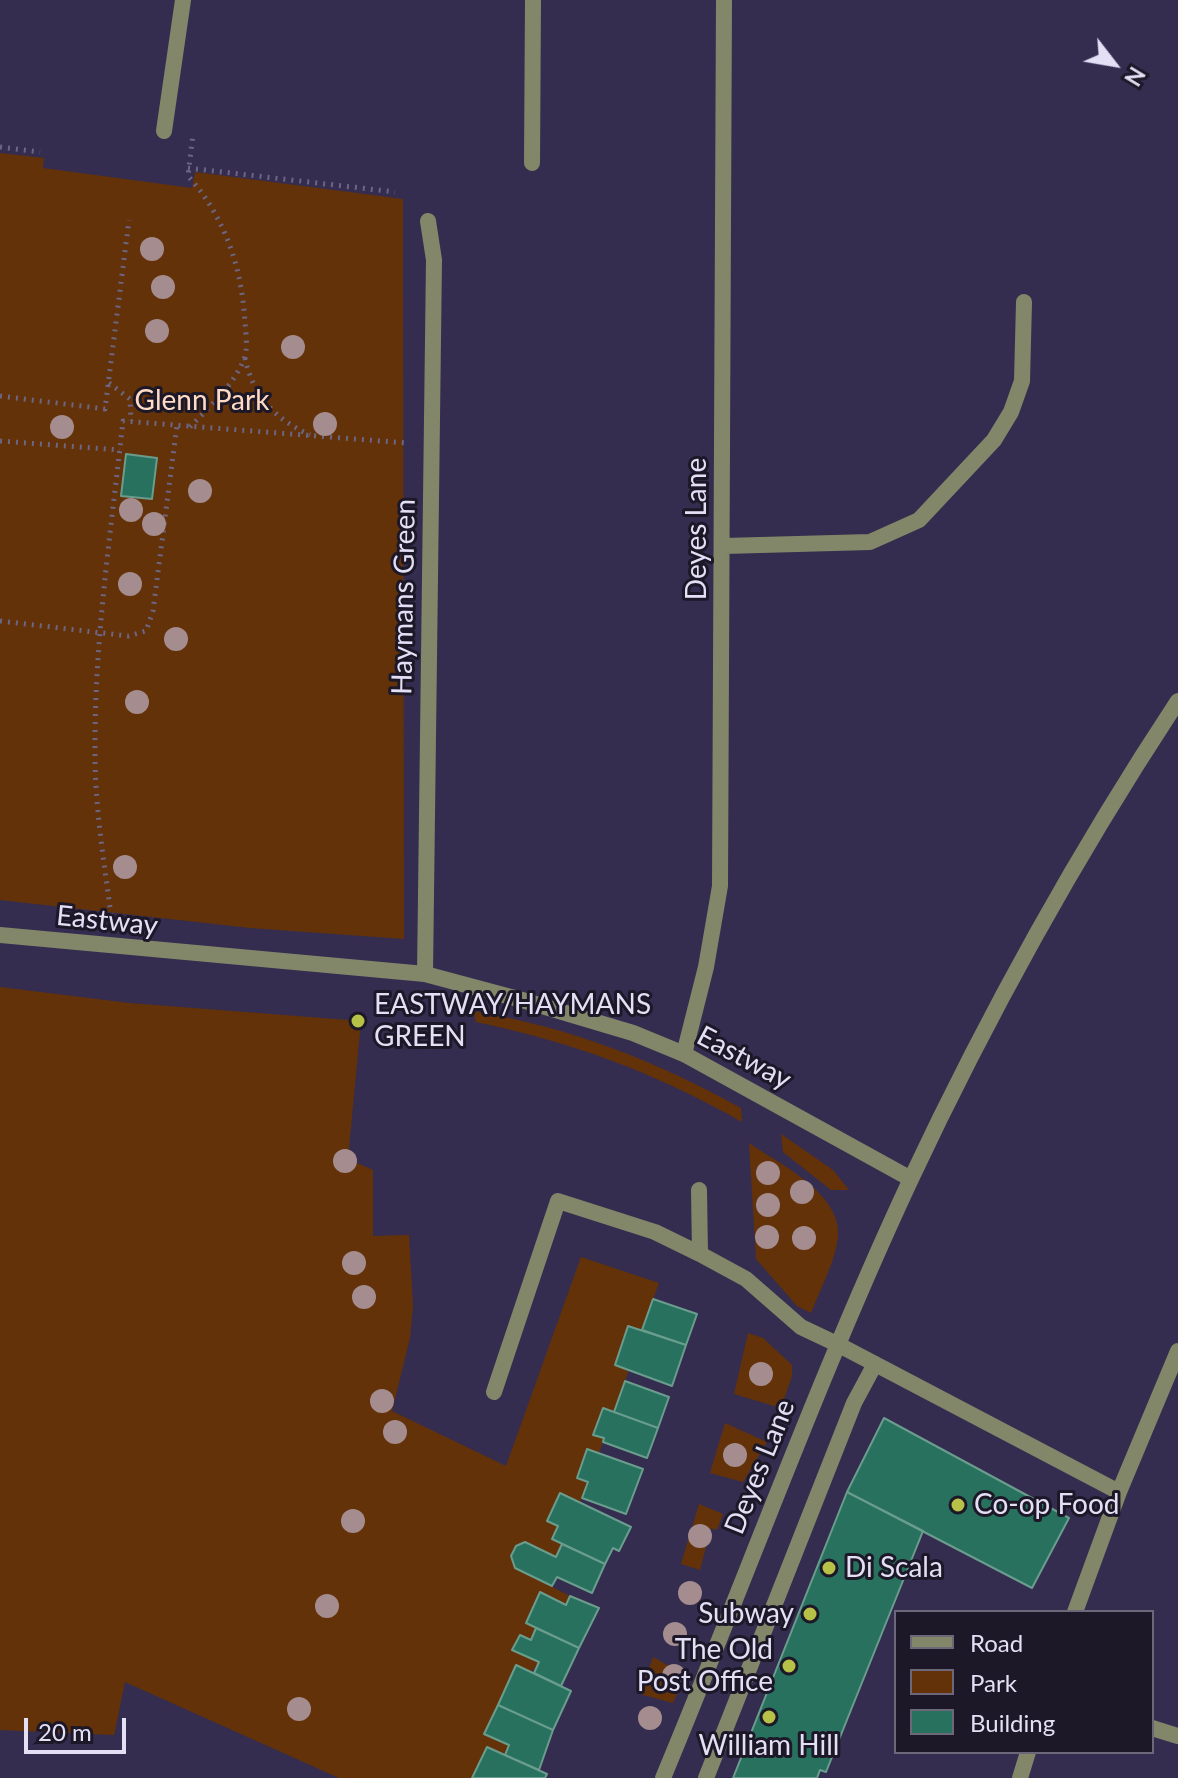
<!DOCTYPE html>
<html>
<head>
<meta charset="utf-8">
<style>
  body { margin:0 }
  #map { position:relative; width:1178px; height:1778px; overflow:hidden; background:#352d4f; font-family:Lato,sans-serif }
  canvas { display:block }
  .legend { position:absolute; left:894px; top:1610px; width:260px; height:144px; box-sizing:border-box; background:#1c1828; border:2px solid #6c687a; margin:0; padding:10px 14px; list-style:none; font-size:24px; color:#e3dff5 }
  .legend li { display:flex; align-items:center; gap:16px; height:40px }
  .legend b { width:40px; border:2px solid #6c687a }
  .north { position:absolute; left:1074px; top:24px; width:80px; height:80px; -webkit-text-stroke:6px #1c1828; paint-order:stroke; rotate:121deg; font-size:22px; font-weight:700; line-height:32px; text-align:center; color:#e3dff5 }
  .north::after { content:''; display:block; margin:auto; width:28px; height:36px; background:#e3dff5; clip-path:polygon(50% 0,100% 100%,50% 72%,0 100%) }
  .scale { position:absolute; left:24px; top:1718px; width:102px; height:36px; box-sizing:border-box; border:4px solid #e3dff5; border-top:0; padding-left:10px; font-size:24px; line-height:28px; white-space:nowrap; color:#e3dff5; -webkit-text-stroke:6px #1c1828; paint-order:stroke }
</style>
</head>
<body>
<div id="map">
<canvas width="1178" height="1778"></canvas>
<ul class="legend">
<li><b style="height:10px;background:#838769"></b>Road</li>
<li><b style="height:22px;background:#643208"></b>Park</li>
<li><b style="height:22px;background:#29715f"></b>Building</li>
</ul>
<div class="north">N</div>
<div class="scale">20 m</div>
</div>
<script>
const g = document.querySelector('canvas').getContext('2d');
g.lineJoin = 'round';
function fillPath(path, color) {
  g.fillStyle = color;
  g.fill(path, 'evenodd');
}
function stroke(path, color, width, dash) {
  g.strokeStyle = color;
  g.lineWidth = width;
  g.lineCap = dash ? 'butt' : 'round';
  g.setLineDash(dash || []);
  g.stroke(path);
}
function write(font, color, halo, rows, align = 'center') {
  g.font = font + ' Lato,sans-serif';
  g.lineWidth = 6;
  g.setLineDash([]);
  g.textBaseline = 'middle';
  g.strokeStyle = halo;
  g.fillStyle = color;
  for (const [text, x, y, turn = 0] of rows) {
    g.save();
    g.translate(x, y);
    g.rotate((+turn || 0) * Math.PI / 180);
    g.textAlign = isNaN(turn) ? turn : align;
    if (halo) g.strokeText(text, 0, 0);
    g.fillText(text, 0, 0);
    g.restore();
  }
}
fillPath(new Path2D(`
  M 0,153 L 44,158 L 43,168 L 192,188 L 195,172 L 403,199 L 404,939 L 250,928 L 0,900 Z
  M 0,987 L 129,1003 L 361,1021 L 348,1159 L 373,1170 L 373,1236 L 409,1235 L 413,1306 L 410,1338 L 392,1411 L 506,1466 L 581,1257 L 659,1283 L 642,1330 L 628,1326 L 615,1365 L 629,1370 L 614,1412 L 603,1408 L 594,1434 L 604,1438 L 599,1453 L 587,1449 L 577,1477 L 588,1482 L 580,1503 L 560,1493 L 547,1521 L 558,1526 L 552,1539 L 562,1544 L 556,1557 L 525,1542 L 516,1546 L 511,1556 L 515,1568 L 570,1596 L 566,1605 L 540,1593 L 526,1622 L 536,1628 L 531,1640 L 520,1635 L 513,1650 L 539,1662 L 485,1734 L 509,1745 L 505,1755 L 487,1748 L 472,1778 L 339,1778 L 125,1682 L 114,1735 L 0,1730 Z
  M 473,1011 C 572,1028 654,1060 741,1108 L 742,1122 C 654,1072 575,1043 476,1022 Z
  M 781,1134 L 833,1170 L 849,1190 L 831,1190 L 783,1152 Z
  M 749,1143 C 779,1164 842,1193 838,1237 C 835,1263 820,1289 811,1313 L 797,1306 L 756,1259 Z
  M 748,1333 L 763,1338 L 792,1365 L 792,1376 L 781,1408 L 734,1394 Z
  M 725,1423 L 767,1442 L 743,1482 L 710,1473 Z
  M 699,1504 L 723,1514 L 717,1530 L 711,1528 L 700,1570 L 681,1564 Z
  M 653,1657 L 685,1675 L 673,1703 L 640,1694 Z`), '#643208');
const building = new Path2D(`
  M 126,454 L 157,458 L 152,499 L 121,496 Z
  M 653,1299 L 697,1314 L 686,1345 L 642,1330 Z
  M 628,1326 L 686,1345 L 672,1386 L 615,1365 Z
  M 625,1381 L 669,1397 L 658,1428 L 614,1412 Z
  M 603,1408 L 658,1428 L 647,1458 L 603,1442 L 604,1438 L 593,1435 Z
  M 884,1418 L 1069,1518 L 1032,1588 L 847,1492 Z
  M 587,1449 L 643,1469 L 626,1514 L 582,1498 L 588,1482 L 577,1478 Z
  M 847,1492 L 923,1531 L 826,1772 L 820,1770 L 817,1778 L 733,1778 Z
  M 560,1493 L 631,1527 L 619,1551 L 613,1548 L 605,1564 L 552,1539 L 558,1526 L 547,1521 Z
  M 525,1542 L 556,1557 L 562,1544 L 605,1564 L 592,1593 L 557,1577 L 552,1586 L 515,1568 L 511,1556 L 516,1546 Z
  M 540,1592 L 566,1605 L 570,1596 L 599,1608 L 579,1648 L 526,1623 Z
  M 536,1628 L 579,1648 L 561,1686 L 534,1673 L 539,1662 L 512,1650 L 520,1635 L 531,1640 Z
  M 516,1665 L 571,1691 L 553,1730 L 498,1705 Z
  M 498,1705 L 553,1730 L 539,1770 L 505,1755 L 509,1745 L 484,1734 Z
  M 487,1747 L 547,1774 L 545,1778 L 472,1778 Z`);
fillPath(building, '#29715f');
stroke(building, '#6a9d8d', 2);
stroke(new Path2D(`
  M 0,147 L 40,152
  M 188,168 L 395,192
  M 245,358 C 253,396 275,419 310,435
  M 109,383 L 130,399 L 131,421
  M 0,396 L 105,409 L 129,220
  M 190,427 C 209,407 234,385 244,359 C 248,348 246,334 245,323 C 242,268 225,217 188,176 L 193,134
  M 0,441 L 120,450
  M 0,621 L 128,636 L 146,631 L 153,611 L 177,425
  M 112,923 C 105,867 95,811 95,754 C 94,643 111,531 123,421 L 407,443`), '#6c6583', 5, [2, 6]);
stroke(new Path2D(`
  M 699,1190 L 700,1254
  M 494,1392 L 558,1201 L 655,1232 L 700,1254 L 746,1279 L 801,1327 L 839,1345
  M 706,1778 L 854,1403 L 875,1364`), '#838769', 16);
stroke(new Path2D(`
  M 164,131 L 183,0
  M 532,163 L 533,0
  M 724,546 L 870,542 L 919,520 L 994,440 L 1011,412 L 1022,381 L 1024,302
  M 425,974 L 434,260 L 428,221
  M 684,1054 L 706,967 L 720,886 L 724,0
  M 839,1345 L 1119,1492
  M 1075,1612 L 1119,1492 L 1178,1351
  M 1152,1728 L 1178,1736
  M 1020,1778 L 1028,1752`), '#838769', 16);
stroke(new Path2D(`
  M 0,935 L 425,974 L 522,1000 L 633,1033 L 684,1054 L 911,1179
  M 663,1778 C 746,1579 819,1376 910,1181 C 988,1015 1077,854 1178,701`), '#838769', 16);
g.fillStyle = '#a48c8f';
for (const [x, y] of [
  [152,249],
  [163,287],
  [157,331],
  [293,347],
  [325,424],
  [62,427],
  [200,491],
  [131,510],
  [154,524],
  [130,584],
  [176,639],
  [137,702],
  [125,867],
  [345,1161],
  [768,1173],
  [802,1192],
  [768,1205],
  [767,1237],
  [804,1238],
  [354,1263],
  [364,1297],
  [761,1374],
  [382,1401],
  [395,1432],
  [735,1455],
  [353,1521],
  [700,1536],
  [690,1593],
  [327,1606],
  [675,1634],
  [674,1676],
  [299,1709],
  [650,1718]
]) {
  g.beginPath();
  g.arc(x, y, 12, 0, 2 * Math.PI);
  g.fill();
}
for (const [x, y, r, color] of [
  [358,1021,8,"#b8c147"],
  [958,1505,8,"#b8c147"],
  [829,1568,8,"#b8c147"],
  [810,1614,8,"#b8c147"],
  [789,1666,8,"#b8c147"],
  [769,1717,8,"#b8c147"]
]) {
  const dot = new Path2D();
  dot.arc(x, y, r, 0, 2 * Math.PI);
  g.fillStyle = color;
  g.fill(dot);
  stroke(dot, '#1c1828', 3);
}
write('28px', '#ffdac4', '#1c1828', [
  ["Glenn Park",202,401]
]);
write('28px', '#e3dff5', '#1c1828', [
  ["Deyes Lane",697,529,-90],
  ["Haymans Green",404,597,-89],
  ["Eastway",107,921,6],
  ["Eastway",744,1058,28],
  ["Deyes Lane",760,1467,-68]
]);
write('28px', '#e3dff5', '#1c1828', [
  ["EASTWAY/HAYMANS",374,1005],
  ["GREEN",374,1037],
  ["Co-op Food",974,1505],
  ["Di Scala",845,1568],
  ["Subway",794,1614,"right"],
  ["The Old",773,1650,"right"],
  ["Post Office",773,1682,"right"],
  ["William Hill",769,1746,"center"]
], 'left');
</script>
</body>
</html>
